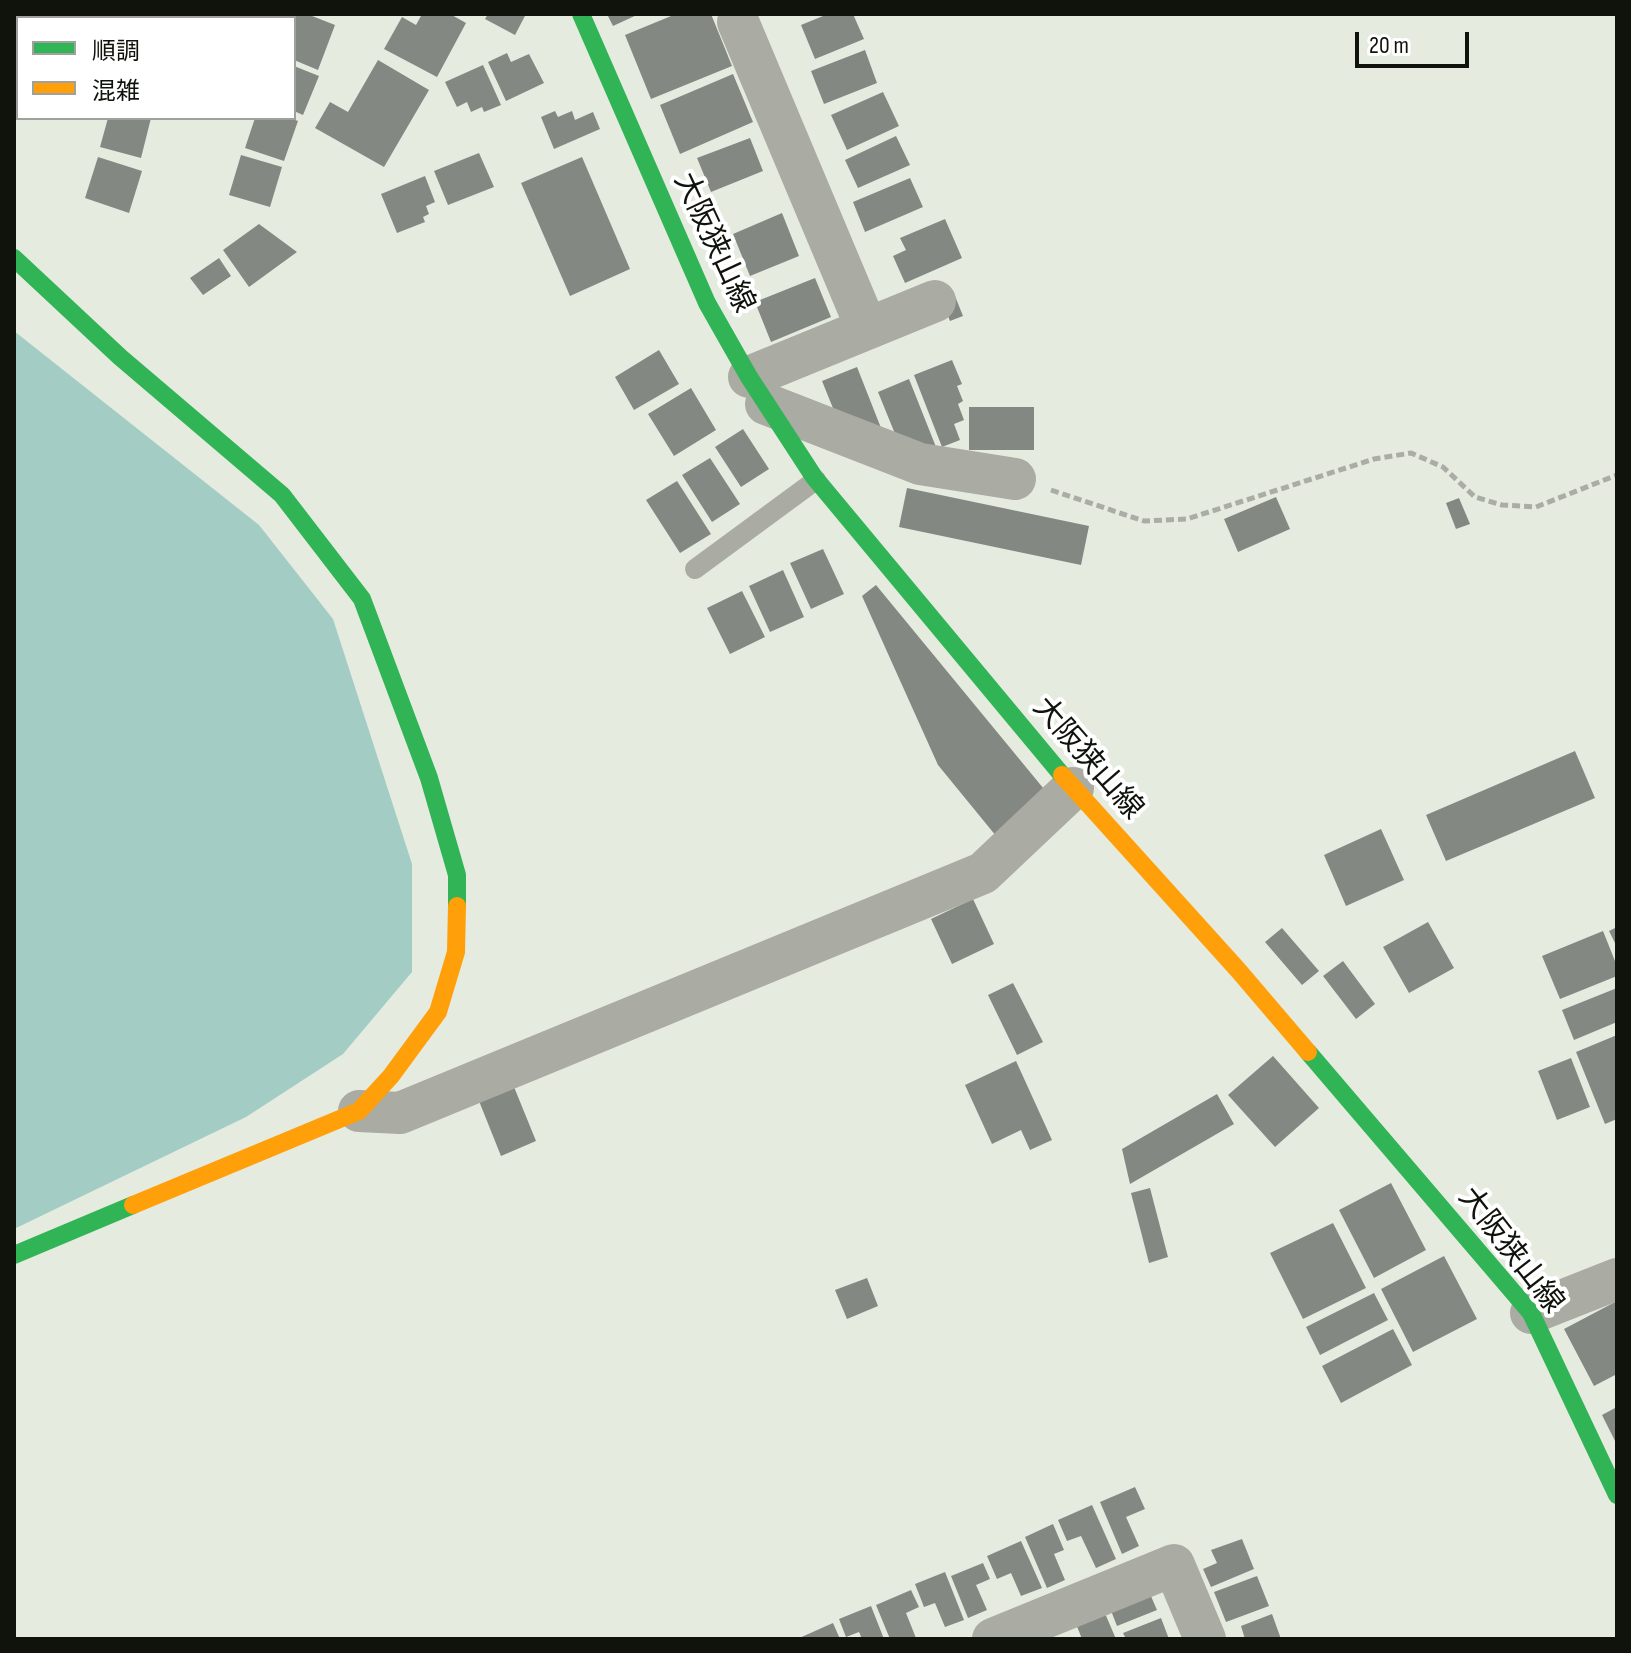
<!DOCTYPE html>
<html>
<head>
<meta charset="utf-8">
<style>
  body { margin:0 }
  #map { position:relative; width:1631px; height:1653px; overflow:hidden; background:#e5ebdf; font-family:"Sofia Sans Condensed","Noto Sans JP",sans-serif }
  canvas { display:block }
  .frame { position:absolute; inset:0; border:16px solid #10130c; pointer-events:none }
  .legend { position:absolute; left:16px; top:16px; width:280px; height:104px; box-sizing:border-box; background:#fff; border:2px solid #9fa19e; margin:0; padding:10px 14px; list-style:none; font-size:24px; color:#10130c }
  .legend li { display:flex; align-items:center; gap:16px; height:40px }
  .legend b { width:40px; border:2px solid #9fa19e }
  .scale { position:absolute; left:1355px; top:32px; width:114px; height:36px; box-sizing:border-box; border:4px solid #10130c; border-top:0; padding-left:10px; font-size:24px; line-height:28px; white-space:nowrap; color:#10130c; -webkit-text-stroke:6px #fff; paint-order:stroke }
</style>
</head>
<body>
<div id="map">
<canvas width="1631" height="1653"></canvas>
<div class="frame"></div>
<ul class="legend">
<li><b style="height:10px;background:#30b455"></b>順調</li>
<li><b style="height:10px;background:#ff9f0a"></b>混雑</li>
</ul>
<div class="scale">20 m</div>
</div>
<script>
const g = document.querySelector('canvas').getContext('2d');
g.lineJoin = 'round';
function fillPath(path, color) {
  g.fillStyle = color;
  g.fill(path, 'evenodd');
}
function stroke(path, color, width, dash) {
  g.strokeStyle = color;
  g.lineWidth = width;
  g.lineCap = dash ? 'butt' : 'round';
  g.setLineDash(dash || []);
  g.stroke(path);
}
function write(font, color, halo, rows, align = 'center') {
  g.font = font + ' "Sofia Sans Condensed","Noto Sans JP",sans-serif';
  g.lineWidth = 8;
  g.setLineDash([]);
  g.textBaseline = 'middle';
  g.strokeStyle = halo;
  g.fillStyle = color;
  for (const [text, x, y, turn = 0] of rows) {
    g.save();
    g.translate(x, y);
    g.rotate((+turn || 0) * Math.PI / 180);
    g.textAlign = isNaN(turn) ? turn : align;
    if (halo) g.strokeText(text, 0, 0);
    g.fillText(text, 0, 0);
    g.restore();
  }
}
fillPath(new Path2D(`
  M 14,331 L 259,525 L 333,619 L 412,864 L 412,972 L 343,1054 L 246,1117 L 14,1229 Z`), '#a3cdc4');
fillPath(new Path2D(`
  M 155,14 L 203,14 L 202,18 L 154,18 Z
  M 271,14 L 307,14 L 335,25 L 318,70 L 294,60 L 294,18 L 270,18 Z
  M 422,14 L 450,14 L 466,23 L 437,77 L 384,49 L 402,17 L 416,25 Z
  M 488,14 L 526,14 L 515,35 L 485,19 Z
  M 607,14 L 639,14 L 613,26 Z
  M 676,14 L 711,14 L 732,66 L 651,99 L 625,35 Z
  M 828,14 L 853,14 L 864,39 L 815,59 L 801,25 Z
  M 865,50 L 877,83 L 824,104 L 811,71 Z
  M 507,53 L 511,62 L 529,54 L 544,83 L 506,101 L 488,62 Z
  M 378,60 L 429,90 L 384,167 L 315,128 L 330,102 L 348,112 Z
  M 483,65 L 501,105 L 484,112 L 482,107 L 471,112 L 467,102 L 457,107 L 445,82 Z
  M 294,66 L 319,76 L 303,115 L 294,111 Z
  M 733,74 L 753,122 L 680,154 L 660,105 Z
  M 883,92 L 899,126 L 847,150 L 831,115 Z
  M 555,111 L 558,117 L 572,111 L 575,120 L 593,112 L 600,129 L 554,149 L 541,117 Z
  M 108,118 L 151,118 L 141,158 L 100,147 Z
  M 255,118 L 290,118 L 298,121 L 284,161 L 245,148 Z
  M 896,136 L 910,165 L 858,188 L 845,160 Z
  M 750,138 L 763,171 L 711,192 L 697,158 Z
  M 479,153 L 494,187 L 448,205 L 434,171 Z
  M 241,155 L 282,167 L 270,207 L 229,195 Z
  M 98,157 L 142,171 L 129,213 L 85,198 Z
  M 582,157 L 630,269 L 570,296 L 521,183 Z
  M 425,176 L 435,202 L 426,206 L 429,214 L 423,217 L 425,222 L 397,233 L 381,194 Z
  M 910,178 L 923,207 L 865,232 L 853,202 Z
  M 782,213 L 799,256 L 750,276 L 733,234 Z
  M 945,219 L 962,258 L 905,283 L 893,256 L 906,250 L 900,238 Z
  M 259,224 L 297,252 L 249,287 L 223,250 Z
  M 219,258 L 231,276 L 203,295 L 190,278 Z
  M 815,278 L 831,317 L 771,342 L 755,302 Z
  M 953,291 L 963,316 L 950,321 L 940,297 Z
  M 659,350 L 679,384 L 634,410 L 615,377 Z
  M 952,360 L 962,384 L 957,386 L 963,401 L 958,404 L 964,420 L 954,424 L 960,440 L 942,447 L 914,375 Z
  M 857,367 L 883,433 L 839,423 L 822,381 Z
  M 909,379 L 936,447 L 902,451 L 878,392 Z
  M 691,388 L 716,430 L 674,456 L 648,414 Z
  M 969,407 L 1034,407 L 1034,450 L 969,450 Z
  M 743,429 L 769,469 L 741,487 L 715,447 Z
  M 710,458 L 740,504 L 712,522 L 682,475 Z
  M 677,481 L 711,534 L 680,553 L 646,500 Z
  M 907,488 L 1089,526 L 1081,565 L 899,527 Z
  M 1276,497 L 1290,529 L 1238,552 L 1224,519 Z
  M 1459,498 L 1470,524 L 1456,529 L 1446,503 Z
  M 823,549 L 844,594 L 811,609 L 790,563 Z
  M 783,570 L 804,617 L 770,632 L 749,586 Z
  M 876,585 L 1053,800 L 1001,842 L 938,765 L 862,596 Z
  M 742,591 L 765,637 L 730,654 L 707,608 Z
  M 1575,751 L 1595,798 L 1446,861 L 1426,815 Z
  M 1381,829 L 1404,880 L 1346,906 L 1324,855 Z
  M 973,899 L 994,944 L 952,964 L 931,919 Z
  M 1428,922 L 1454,968 L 1409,993 L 1383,947 Z
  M 1617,927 L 1617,947 L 1609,931 Z
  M 1282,928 L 1319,971 L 1302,985 L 1265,942 Z
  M 1603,931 L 1617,966 L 1617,976 L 1560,999 L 1542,956 Z
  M 1343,961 L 1375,1004 L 1356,1019 L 1323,976 Z
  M 1013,983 L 1043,1042 L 1017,1055 L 988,995 Z
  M 1617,988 L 1617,1022 L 1574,1040 L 1562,1010 Z
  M 1617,1035 L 1617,1119 L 1605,1124 L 1576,1052 Z
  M 1273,1056 L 1319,1108 L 1275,1147 L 1228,1095 Z
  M 1571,1058 L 1590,1107 L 1557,1120 L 1538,1071 Z
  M 1016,1061 L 1052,1140 L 1030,1150 L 1021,1130 L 992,1144 L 965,1085 Z
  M 512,1082 L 536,1141 L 501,1156 L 477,1096 Z
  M 1217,1094 L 1234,1124 L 1130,1184 L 1122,1149 Z
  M 1391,1183 L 1426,1250 L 1374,1278 L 1339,1210 Z
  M 1150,1188 L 1168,1257 L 1149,1263 L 1131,1193 Z
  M 1333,1223 L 1366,1288 L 1303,1319 L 1270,1253 Z
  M 1444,1256 L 1477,1319 L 1413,1352 L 1381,1289 Z
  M 867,1278 L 878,1306 L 847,1319 L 835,1290 Z
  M 1374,1293 L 1388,1320 L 1320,1355 L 1306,1327 Z
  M 1617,1301 L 1617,1374 L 1594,1386 L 1564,1329 Z
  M 1393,1329 L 1412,1365 L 1341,1403 L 1322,1366 Z
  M 1617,1407 L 1617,1445 L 1602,1415 Z
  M 1135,1487 L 1145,1509 L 1126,1517 L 1139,1546 L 1122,1554 L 1100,1502 Z
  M 1092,1505 L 1116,1559 L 1096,1568 L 1081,1536 L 1067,1541 L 1058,1520 Z
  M 1053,1524 L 1064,1550 L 1054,1554 L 1065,1580 L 1047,1588 L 1025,1537 Z
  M 1242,1539 L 1254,1569 L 1211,1587 L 1203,1569 L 1217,1563 L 1211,1550 Z
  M 1021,1541 L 1042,1588 L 1021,1596 L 1011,1573 L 997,1579 L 987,1556 Z
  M 983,1563 L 990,1579 L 976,1585 L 987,1610 L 968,1618 L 951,1576 Z
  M 945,1572 L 964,1620 L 945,1627 L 935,1603 L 924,1607 L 915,1584 Z
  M 1257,1576 L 1269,1606 L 1226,1622 L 1214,1592 Z
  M 1147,1587 L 1157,1610 L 1117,1626 L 1108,1603 Z
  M 911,1590 L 919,1607 L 906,1613 L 916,1638 L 890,1639 L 876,1605 Z
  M 871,1606 L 884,1639 L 862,1639 L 859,1632 L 846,1637 L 839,1619 Z
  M 1104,1611 L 1116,1639 L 1082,1639 L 1076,1624 Z
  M 1272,1614 L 1281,1639 L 1245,1639 L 1241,1626 Z
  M 1161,1618 L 1169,1639 L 1126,1639 L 1123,1633 Z
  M 833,1623 L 840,1639 L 797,1639 Z`), '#838982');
stroke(new Path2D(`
  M 1051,490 L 1144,521 L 1187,519 L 1374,459 L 1411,453 L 1443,467 L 1475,497 L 1502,505 L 1536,507 L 1617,475`), '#aaada5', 5, [8, 4]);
stroke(new Path2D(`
  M 228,18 L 230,14
  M 695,569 L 816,480`), '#aaaba3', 20);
stroke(new Path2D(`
  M 738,22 L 867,329
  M 749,377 L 935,301
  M 766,404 L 920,464 L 1015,479
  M 359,1111 L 400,1113 L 983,873 L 1073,788
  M 1531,1313 L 1617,1279
  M 993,1639 L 1174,1565 L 1205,1639`), '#aaaba3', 42);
stroke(new Path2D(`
  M 581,14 L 707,303 L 749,377 L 814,477 L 1062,775
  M 14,258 L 120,357 L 282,495 L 362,599 L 429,778 L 457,875 L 457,906
  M 1308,1052 L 1531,1313 L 1617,1495
  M 14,1255 L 133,1205`), '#30b455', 18);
stroke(new Path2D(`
  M 1062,775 L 1238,970 L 1308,1052
  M 133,1205 L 359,1111 L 391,1076 L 438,1012 L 456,952 L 457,906`), '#ff9f0a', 18);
write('30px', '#10130c', '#fff', [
  ["大阪狭山線",713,243,65],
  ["大阪狭山線",1087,759,49],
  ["大阪狭山線",1510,1251,52]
]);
</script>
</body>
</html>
